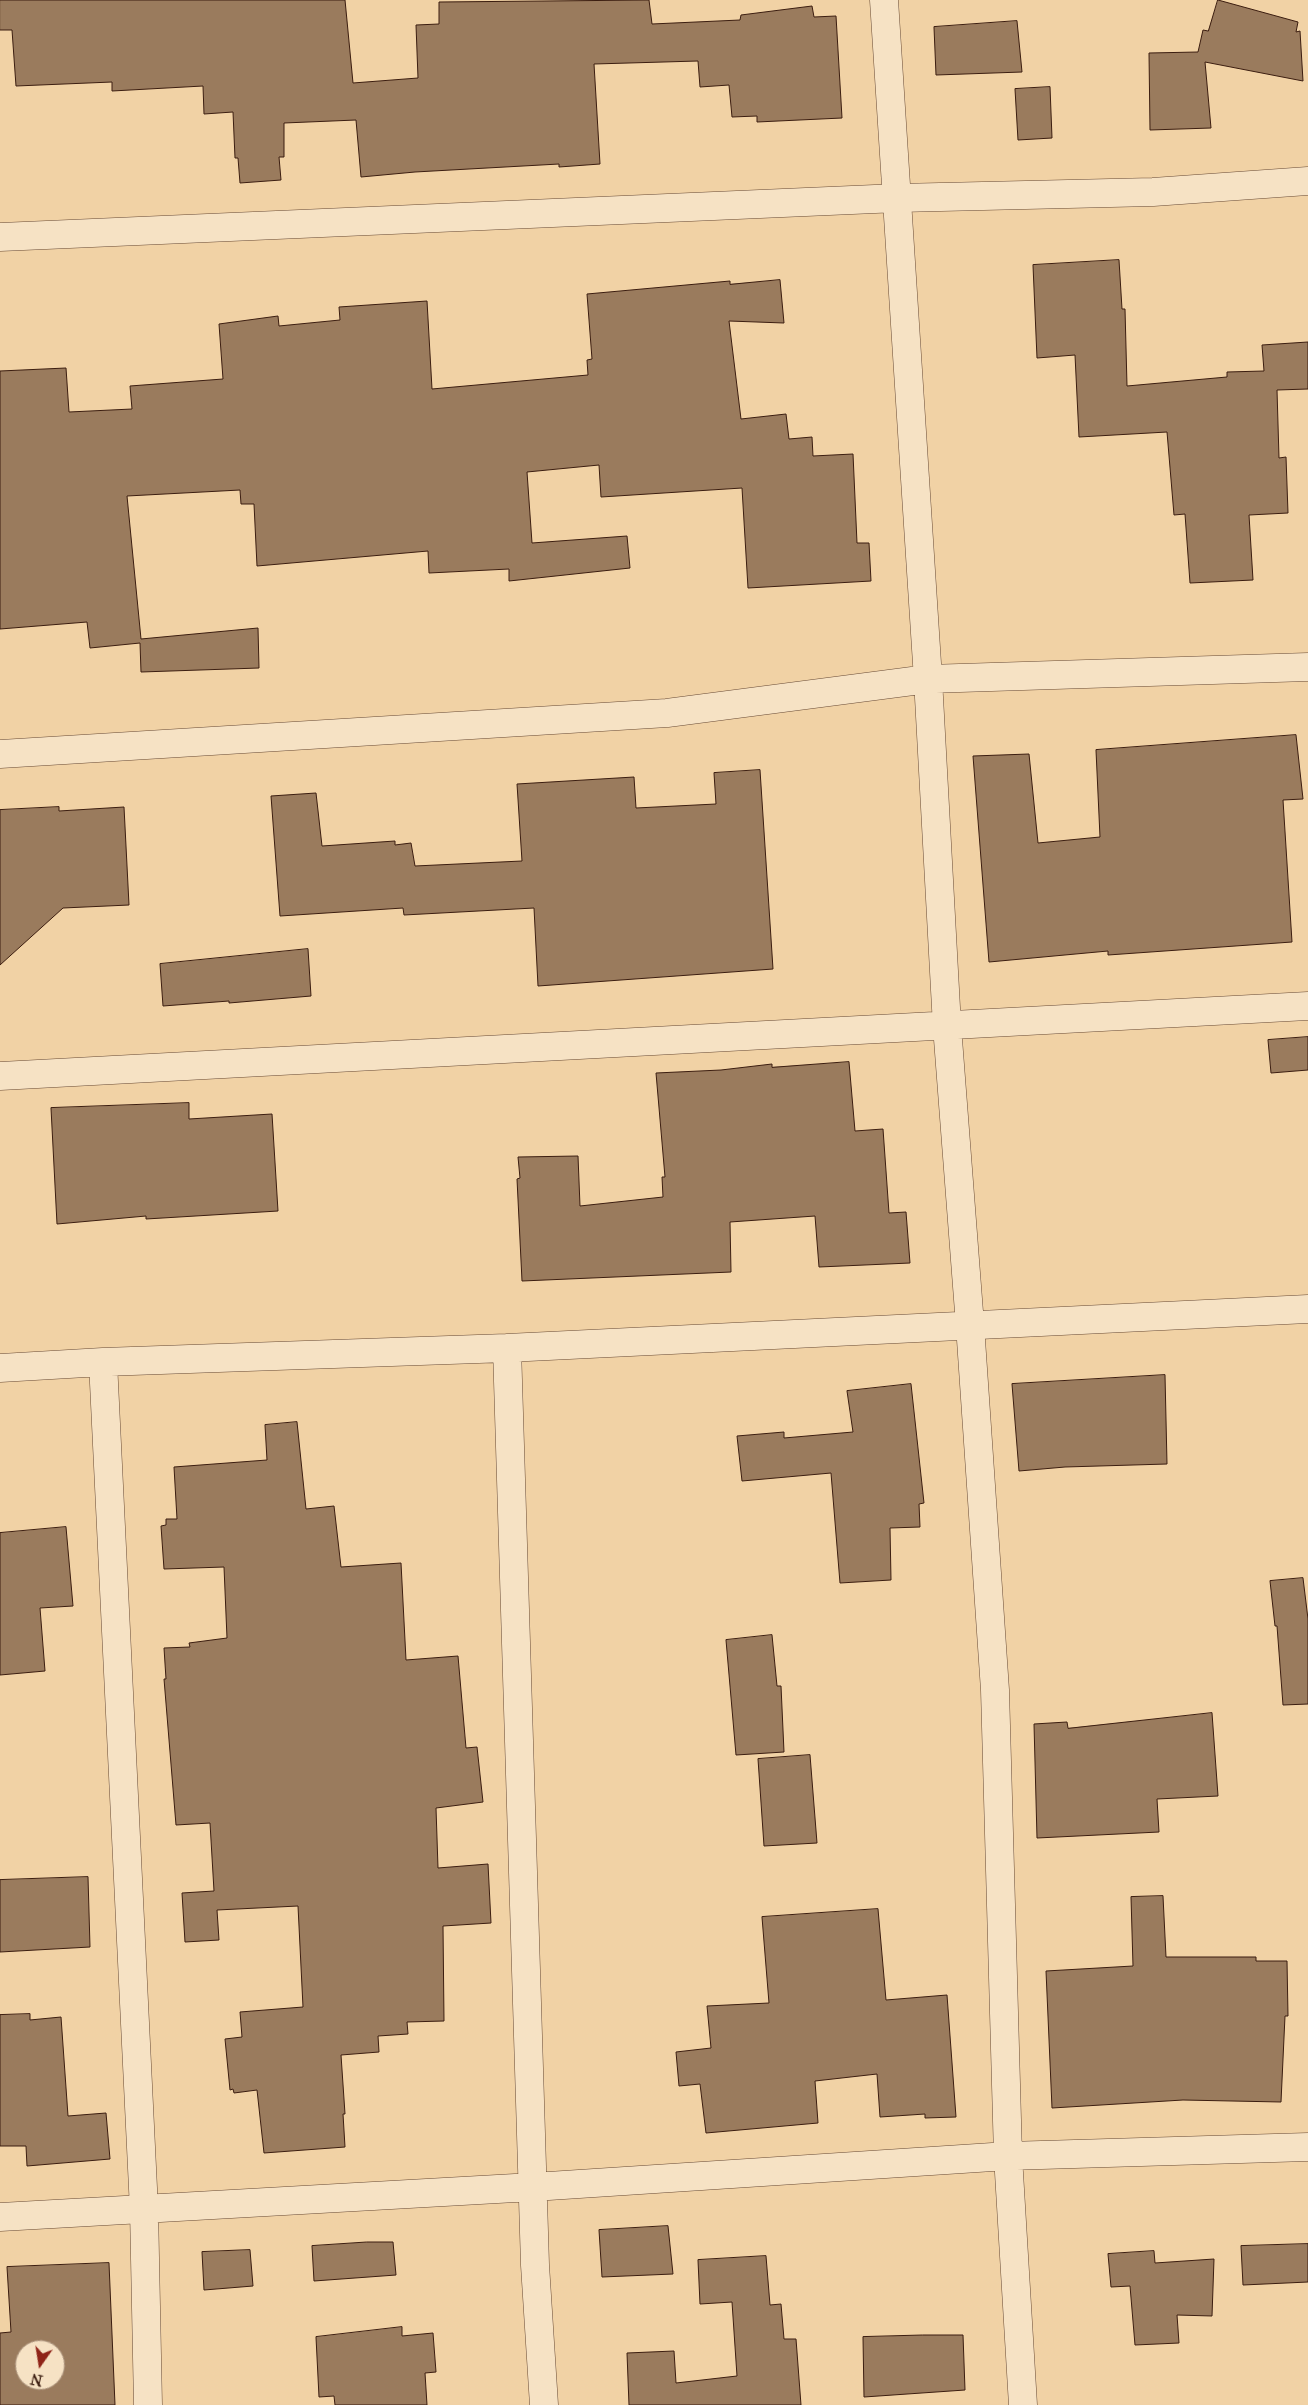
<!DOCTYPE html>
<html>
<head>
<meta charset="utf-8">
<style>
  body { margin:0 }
  #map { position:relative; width:1308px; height:2405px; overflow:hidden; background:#f1d2a5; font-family:"IM FELL Great Primer",serif }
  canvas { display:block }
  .north { position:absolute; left:15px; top:2340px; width:50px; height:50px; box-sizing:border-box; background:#f6e2c4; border:1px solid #ab937c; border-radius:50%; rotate:193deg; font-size:14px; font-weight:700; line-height:20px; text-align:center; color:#3b1d10 }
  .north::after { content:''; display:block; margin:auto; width:18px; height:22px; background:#8f2418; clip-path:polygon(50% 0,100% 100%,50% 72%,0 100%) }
</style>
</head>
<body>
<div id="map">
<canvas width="1308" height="2405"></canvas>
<div class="north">N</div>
</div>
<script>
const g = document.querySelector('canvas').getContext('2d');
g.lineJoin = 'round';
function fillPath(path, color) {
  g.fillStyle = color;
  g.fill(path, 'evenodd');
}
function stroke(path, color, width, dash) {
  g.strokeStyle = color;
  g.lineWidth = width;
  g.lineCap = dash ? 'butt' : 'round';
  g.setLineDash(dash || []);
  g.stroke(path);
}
const building = new Path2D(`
  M 0,0 L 345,0 L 353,83 L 418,78 L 416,25 L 439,24 L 439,2 L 649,0 L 652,24 L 740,20 L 741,15 L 812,6 L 814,17 L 836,16 L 842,118 L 757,122 L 757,116 L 732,117 L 729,85 L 700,87 L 698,61 L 594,64 L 600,164 L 559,167 L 559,164 L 415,172 L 361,177 L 356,120 L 284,123 L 284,157 L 279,157 L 281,180 L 240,183 L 238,158 L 235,158 L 233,112 L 204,114 L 203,86 L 112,91 L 112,82 L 16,86 L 12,30 L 0,30 Z
  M 1218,0 L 1298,22 L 1296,32 L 1300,31 L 1303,81 L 1205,62 L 1211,128 L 1150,130 L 1149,53 L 1198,52 L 1203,30 L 1208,31 Z
  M 1017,21 L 1022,72 L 936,75 L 934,27 Z
  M 1050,87 L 1052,138 L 1018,140 L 1015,89 Z
  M 1119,260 L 1122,309 L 1125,309 L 1127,386 L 1227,377 L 1227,372 L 1264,371 L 1262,345 L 1308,342 L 1308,389 L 1277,390 L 1279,458 L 1286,457 L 1288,513 L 1249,515 L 1253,580 L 1190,583 L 1185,514 L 1174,515 L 1167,432 L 1079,437 L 1075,355 L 1037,358 L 1033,265 Z
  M 780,280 L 784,323 L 729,321 L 741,419 L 786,414 L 789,439 L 812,437 L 813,456 L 853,454 L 857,543 L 869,543 L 871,581 L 748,588 L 742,488 L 601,497 L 599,465 L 527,472 L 532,543 L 627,536 L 630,568 L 509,581 L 509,569 L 429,573 L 428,551 L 257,566 L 254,504 L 241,504 L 240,490 L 127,496 L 141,639 L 258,628 L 259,668 L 141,672 L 140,643 L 90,648 L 87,622 L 0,629 L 0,371 L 66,368 L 69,412 L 132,409 L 130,386 L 223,379 L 219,324 L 278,316 L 279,326 L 340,320 L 339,307 L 427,301 L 432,389 L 588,375 L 587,360 L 592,359 L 587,294 L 730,281 L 730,284 Z
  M 1296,735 L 1303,799 L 1283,800 L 1292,942 L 1108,955 L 1108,951 L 989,962 L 973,756 L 1029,754 L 1038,843 L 1100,837 L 1096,750 Z
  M 760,770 L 773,969 L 538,986 L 534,908 L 404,915 L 403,908 L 280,916 L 271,796 L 316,793 L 322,846 L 395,841 L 395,845 L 411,843 L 415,866 L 522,861 L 517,784 L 634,777 L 636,808 L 716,804 L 714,773 Z
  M 59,807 L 59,811 L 124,807 L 129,905 L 63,908 L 0,965 L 0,810 Z
  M 308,949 L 311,996 L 229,1003 L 229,1001 L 163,1006 L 160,964 Z
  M 1308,1037 L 1308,1070 L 1271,1073 L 1268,1040 Z
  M 849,1062 L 855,1131 L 883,1129 L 889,1213 L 906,1212 L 910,1263 L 819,1267 L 815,1216 L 730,1222 L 731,1272 L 522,1281 L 517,1179 L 520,1178 L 518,1157 L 578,1156 L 580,1206 L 663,1197 L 662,1177 L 665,1177 L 656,1073 L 721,1070 L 772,1064 L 772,1067 Z
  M 189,1103 L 189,1119 L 272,1114 L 278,1211 L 146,1219 L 146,1216 L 57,1224 L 51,1108 Z
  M 1165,1375 L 1167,1464 L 1065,1467 L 1019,1471 L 1012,1384 Z
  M 911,1384 L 924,1503 L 919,1504 L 920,1527 L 890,1528 L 891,1580 L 840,1583 L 831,1473 L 742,1481 L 737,1436 L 784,1432 L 784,1438 L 853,1432 L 847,1391 Z
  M 297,1422 L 306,1509 L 334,1506 L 341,1567 L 401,1563 L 406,1660 L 458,1656 L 466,1748 L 477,1747 L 483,1802 L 436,1808 L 438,1868 L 488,1864 L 491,1923 L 443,1926 L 444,2021 L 407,2022 L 408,2034 L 378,2036 L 379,2052 L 341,2055 L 345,2114 L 343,2114 L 345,2147 L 264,2153 L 257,2090 L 234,2093 L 233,2089 L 230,2090 L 225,2039 L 242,2037 L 240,2012 L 303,2007 L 298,1906 L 217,1910 L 219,1940 L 185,1942 L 182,1893 L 214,1891 L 210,1823 L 176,1825 L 164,1679 L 166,1679 L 164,1648 L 190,1647 L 189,1643 L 227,1638 L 224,1567 L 164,1569 L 161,1526 L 166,1525 L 166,1519 L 177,1519 L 174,1467 L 267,1460 L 265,1425 Z
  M 66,1527 L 73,1606 L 40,1608 L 45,1671 L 0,1675 L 0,1533 Z
  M 1303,1578 L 1308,1619 L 1308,1704 L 1283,1705 L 1277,1626 L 1275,1626 L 1270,1581 Z
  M 772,1635 L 777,1686 L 781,1686 L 784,1752 L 736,1755 L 726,1640 Z
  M 1212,1713 L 1218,1796 L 1157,1799 L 1159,1832 L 1037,1838 L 1034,1724 L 1067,1722 L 1068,1728 Z
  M 810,1755 L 817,1843 L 764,1846 L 758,1759 Z
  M 88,1877 L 90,1947 L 0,1952 L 0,1880 Z
  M 1163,1896 L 1166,1957 L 1256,1957 L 1256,1961 L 1287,1961 L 1288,2016 L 1285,2016 L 1281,2102 L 1183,2100 L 1052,2108 L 1046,1971 L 1133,1966 L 1131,1897 Z
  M 878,1909 L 886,2000 L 947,1995 L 956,2117 L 925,2118 L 925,2114 L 880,2117 L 877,2074 L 815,2081 L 818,2123 L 706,2133 L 700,2084 L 679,2086 L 676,2052 L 711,2048 L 707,2006 L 769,2003 L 762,1917 Z
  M 30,2014 L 30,2020 L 61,2017 L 68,2116 L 106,2113 L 110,2159 L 27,2166 L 26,2146 L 0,2146 L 0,2015 Z
  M 668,2226 L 673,2274 L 602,2277 L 599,2230 Z
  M 367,2242 L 393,2242 L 396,2275 L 314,2281 L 312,2246 Z
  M 1308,2244 L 1308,2282 L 1243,2285 L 1241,2246 Z
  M 250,2250 L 253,2286 L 204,2290 L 202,2252 Z
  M 1154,2251 L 1155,2263 L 1214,2259 L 1212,2316 L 1177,2315 L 1179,2343 L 1135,2345 L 1130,2286 L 1111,2287 L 1108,2254 Z
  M 766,2256 L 770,2305 L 781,2304 L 784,2339 L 796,2339 L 801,2405 L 629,2405 L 627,2353 L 674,2351 L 676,2383 L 737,2376 L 732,2302 L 700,2304 L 698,2260 Z
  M 109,2263 L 115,2405 L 0,2405 L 0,2333 L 11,2332 L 7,2267 ZM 25,2350 L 55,2350 L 55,2380 L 25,2380 Z
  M 402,2327 L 402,2336 L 433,2333 L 436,2372 L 425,2373 L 427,2405 L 335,2405 L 334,2396 L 319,2397 L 316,2337 Z
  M 923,2335 L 963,2335 L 965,2390 L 864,2397 L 863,2337 Z`);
fillPath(building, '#9a7b5d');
stroke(building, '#3b1d10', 1);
const street = new Path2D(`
  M 884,0 L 928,679 L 947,1026 L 970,1325 L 995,1690 L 1008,2156 L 1023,2405
  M 0,237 L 898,198 L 1153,192 L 1308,181
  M 0,754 L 667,713 L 928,679 L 1308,667
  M 0,1076 L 1308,1006
  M 507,1348 L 1308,1309
  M 103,1362 L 507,1348 L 535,2265 L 544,2405
  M 0,1368 L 103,1362 L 144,2209 L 148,2405
  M 0,2217 L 533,2187 L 1008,2156 L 1308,2147`);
stroke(street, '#684a35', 29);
stroke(street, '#f6e2c4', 28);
</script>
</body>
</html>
